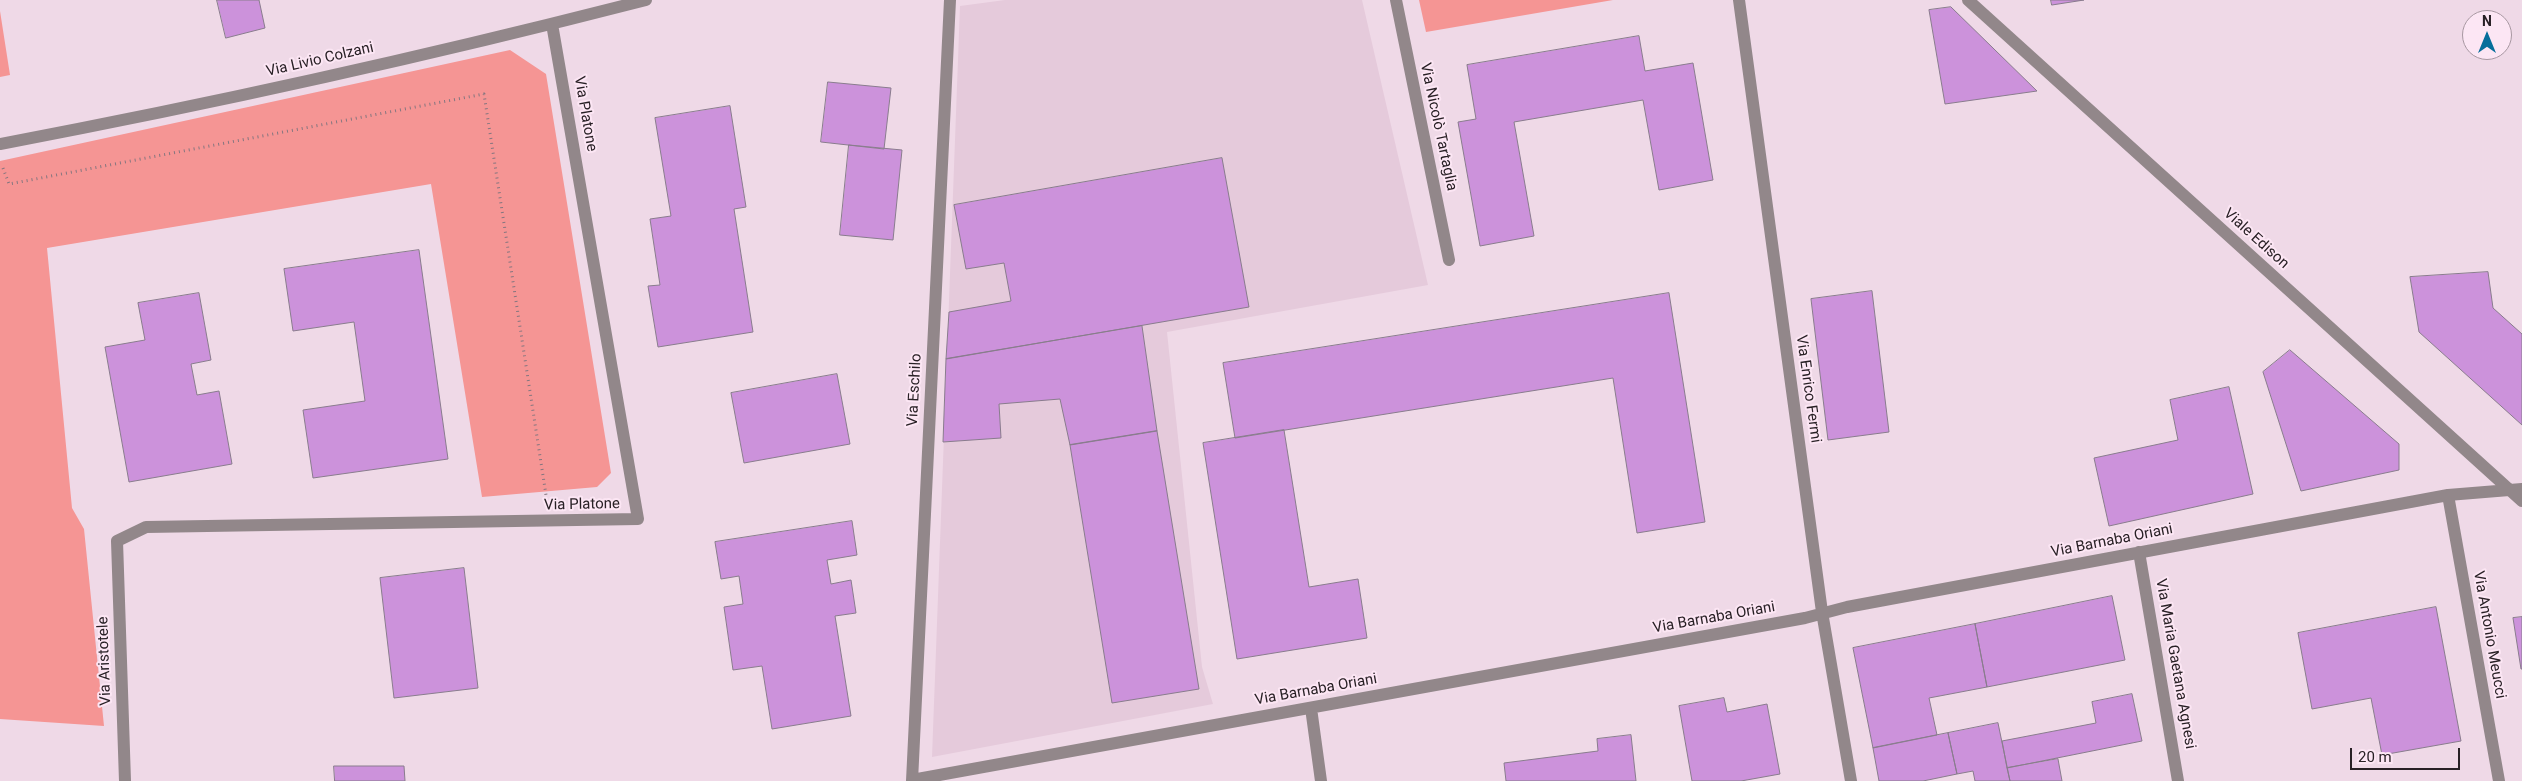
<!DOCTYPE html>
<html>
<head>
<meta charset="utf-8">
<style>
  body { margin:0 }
  #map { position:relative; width:2522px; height:781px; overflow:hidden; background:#efd9e7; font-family:Roboto,sans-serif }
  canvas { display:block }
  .north { position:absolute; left:2462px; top:10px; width:50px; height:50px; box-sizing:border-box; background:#fce6f4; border:1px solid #a797a1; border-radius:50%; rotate:0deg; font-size:14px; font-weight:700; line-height:20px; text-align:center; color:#282025 }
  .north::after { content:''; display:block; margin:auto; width:18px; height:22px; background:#066e9b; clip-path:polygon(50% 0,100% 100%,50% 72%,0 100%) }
  .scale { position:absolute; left:2350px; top:748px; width:110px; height:22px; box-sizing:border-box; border:2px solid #282025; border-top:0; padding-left:6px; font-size:15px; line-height:18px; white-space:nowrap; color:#282025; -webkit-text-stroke:4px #fce6f4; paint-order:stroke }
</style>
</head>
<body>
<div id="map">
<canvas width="2522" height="781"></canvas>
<div class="north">N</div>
<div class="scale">20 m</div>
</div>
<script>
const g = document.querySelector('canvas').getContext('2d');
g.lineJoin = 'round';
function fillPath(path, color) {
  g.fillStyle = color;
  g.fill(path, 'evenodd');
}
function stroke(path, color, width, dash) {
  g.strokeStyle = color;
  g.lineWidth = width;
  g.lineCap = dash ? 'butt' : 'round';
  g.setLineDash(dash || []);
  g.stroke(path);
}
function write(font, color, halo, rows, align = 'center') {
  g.font = font + ' Roboto,sans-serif';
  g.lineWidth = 4;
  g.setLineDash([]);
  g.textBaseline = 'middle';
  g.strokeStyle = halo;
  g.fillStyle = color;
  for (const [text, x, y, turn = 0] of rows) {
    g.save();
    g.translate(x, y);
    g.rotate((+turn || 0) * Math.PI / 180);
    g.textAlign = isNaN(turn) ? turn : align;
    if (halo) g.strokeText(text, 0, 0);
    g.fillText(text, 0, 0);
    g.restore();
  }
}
fillPath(new Path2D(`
  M 1005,0 L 1362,0 L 1428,285 L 1167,332 L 1202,667 L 1213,704 L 932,757 L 960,6 Z`), '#e5cadb');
fillPath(new Path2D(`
  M 1419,0 L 1613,0 L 1426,32 Z
  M 0,11 L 10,75 L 0,77 Z
  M 510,50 L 546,74 L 611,473 L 597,487 L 482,497 L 431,184 L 47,248 L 72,508 L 84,529 L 104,726 L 0,719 L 0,161 Z`), '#f59594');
const building = new Path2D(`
  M 217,0 L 259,0 L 265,28 L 226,38 Z
  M 2051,0 L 2084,0 L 2052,5 Z
  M 1951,7 L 2037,91 L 1945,104 L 1929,10 Z
  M 1639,36 L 1645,71 L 1693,63 L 1713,180 L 1659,190 L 1643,100 L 1514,122 L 1534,236 L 1480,246 L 1458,122 L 1476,119 L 1467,65 Z
  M 828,82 L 891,88 L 884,149 L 821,142 Z
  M 730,106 L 746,207 L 734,209 L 753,332 L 658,347 L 648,286 L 660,285 L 650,219 L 671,216 L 655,118 Z
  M 849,145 L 902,150 L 893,240 L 840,235 Z
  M 1222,158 L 1249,307 L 946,359 L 949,312 L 1011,301 L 1004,263 L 966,269 L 954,205 Z
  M 419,250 L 448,459 L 313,478 L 303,410 L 365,401 L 354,322 L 293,331 L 284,269 Z
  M 2488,272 L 2493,308 L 2522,334 L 2522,425 L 2419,332 L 2410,277 Z
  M 1872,291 L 1889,432 L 1828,440 L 1811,299 Z
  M 199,293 L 211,360 L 191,364 L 197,395 L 219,391 L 232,464 L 129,482 L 105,347 L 145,340 L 138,303 Z
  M 1669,293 L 1705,522 L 1637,533 L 1613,378 L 1235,438 L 1223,363 Z
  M 1142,326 L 1157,431 L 1070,445 L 1060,399 L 999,404 L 1001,438 L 943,442 L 946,359 Z
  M 2290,350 L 2399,444 L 2399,470 L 2301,491 L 2263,372 Z
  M 837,374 L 850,444 L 744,463 L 731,393 Z
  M 2229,387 L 2253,494 L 2109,526 L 2094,458 L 2178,440 L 2170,400 Z
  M 1284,430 L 1309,587 L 1358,579 L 1367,638 L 1237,659 L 1203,443 Z
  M 1157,431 L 1199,689 L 1112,703 L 1070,445 Z
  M 852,521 L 857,555 L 827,560 L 831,584 L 851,580 L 856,613 L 835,616 L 851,716 L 772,729 L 762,666 L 733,670 L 724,607 L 743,604 L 739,576 L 721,579 L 715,542 Z
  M 464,568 L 478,688 L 394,698 L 380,578 Z
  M 2112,596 L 2125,660 L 1987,687 L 1975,624 Z
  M 2436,607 L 2461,741 L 2382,755 L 2371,698 L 2312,709 L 2298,633 Z
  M 2522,617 L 2522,669 L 2521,669 L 2513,618 Z
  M 1975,624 L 1987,687 L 1929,698 L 1937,735 L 1873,748 L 1853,648 Z
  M 2132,694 L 2142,741 L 2007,768 L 2002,741 L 2096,723 L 2092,702 Z
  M 1724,698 L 1727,712 L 1767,704 L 1780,774 L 1741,781 L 1692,781 L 1679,706 Z
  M 1998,723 L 2010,781 L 1975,781 L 1973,771 L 1957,774 L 1948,733 Z
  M 1948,733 L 1957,774 L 1923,781 L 1879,781 L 1873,748 Z
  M 1631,735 L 1636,781 L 1506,781 L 1504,763 L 1598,751 L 1597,739 Z
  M 2058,759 L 2062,781 L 2010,781 L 2007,768 Z
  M 334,766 L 404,766 L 405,781 L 335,781 Z`);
fillPath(building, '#cc92db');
stroke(building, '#897c8d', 1);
stroke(new Path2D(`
  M 3,168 L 9,184 L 484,94 L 546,495`), '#85767f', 3, [1, 4]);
stroke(new Path2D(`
  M 1396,0 L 1449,260
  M 1739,0 L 1822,612 L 1851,781
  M 1968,0 L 2522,501
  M 0,144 C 217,103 432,55 646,0
  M 2448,495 L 2499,781
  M 2139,552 L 2178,781
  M 1311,708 L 1321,781
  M 912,780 L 1805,618 L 1847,607 L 2448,495 L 2522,489
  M 125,781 L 117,541 L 146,527 L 638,519 L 552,24
  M 912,781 L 950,0`), '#92878a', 12);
write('15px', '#282025', '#fce6f4', [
  ["Via Livio Colzani",320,60,-13],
  ["Via Platone",585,114,80],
  ["Via Nicolò Tartaglia",1438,127,78],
  ["Viale Edison",2256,239,42],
  ["Via Enrico Fermi",1808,389,82],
  ["Via Eschilo",915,390,-87],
  ["Via Platone",582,505,-1],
  ["Via Barnaba Oriani",2112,541,-11],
  ["Via Barnaba Oriani",1714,618,-10],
  ["Via Antonio Meucci",2489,635,80],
  ["Via Aristotele",105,661,-92],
  ["Via Maria Gaetana Agnesi",2175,664,80],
  ["Via Barnaba Oriani",1316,690,-10]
]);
</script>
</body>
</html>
